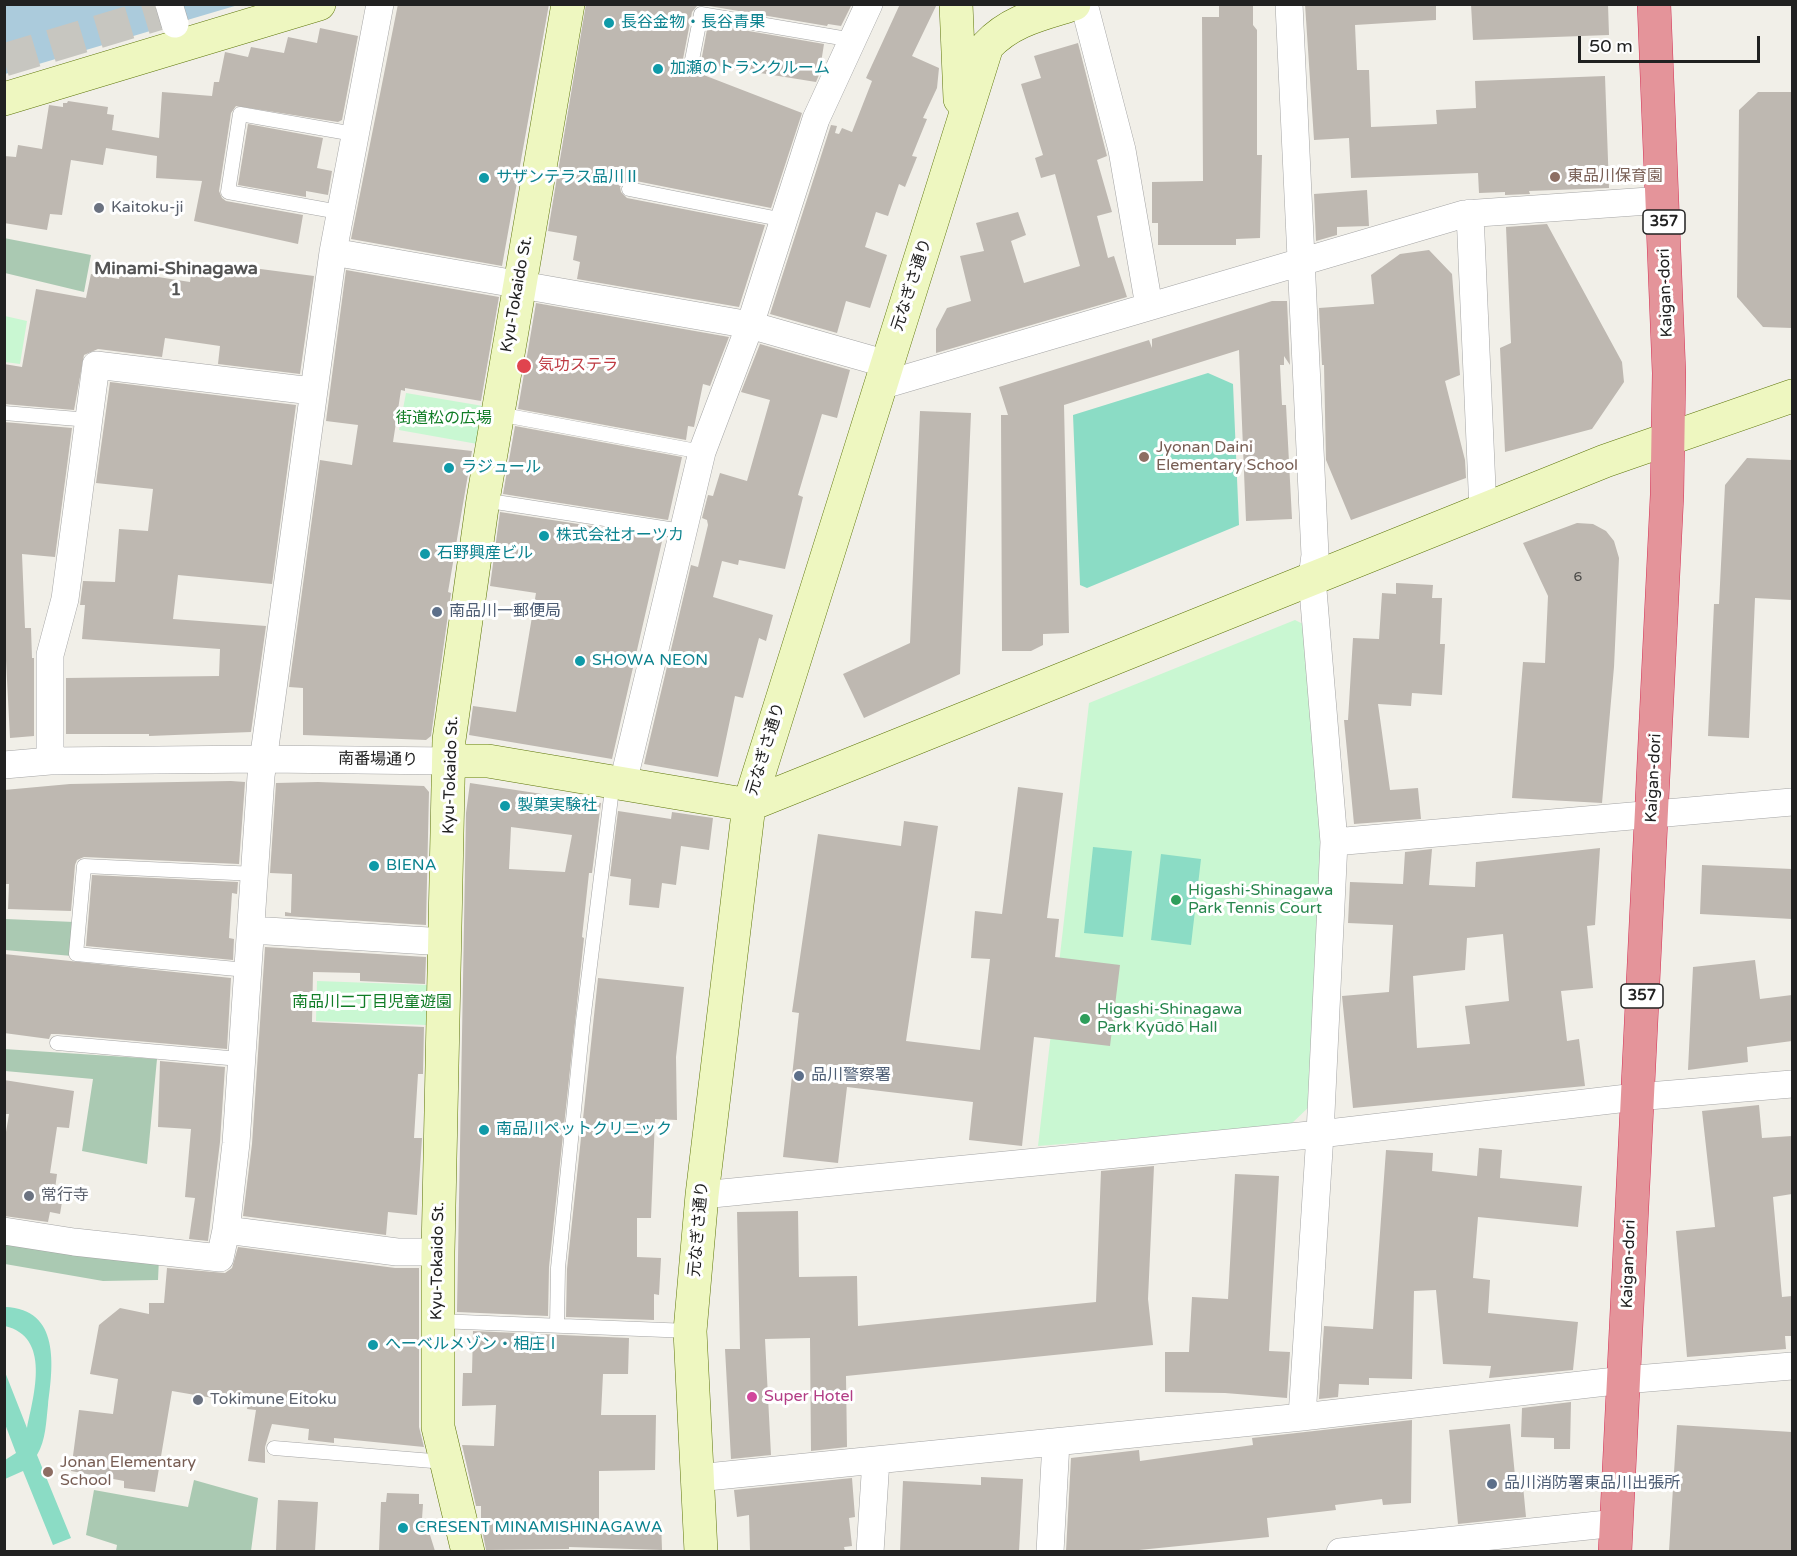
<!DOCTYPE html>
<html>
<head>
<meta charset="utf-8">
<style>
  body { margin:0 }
  #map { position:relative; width:1797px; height:1556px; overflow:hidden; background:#f1efe8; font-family:"Varela Round",sans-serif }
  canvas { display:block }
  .frame { position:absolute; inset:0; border:6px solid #212121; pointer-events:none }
  .scale { position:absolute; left:1578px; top:36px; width:182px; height:27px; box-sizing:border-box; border:3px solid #212121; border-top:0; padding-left:8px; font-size:18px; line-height:21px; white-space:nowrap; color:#212121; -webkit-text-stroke:4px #fff; paint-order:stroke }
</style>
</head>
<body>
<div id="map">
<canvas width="1797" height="1556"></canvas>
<div class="frame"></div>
<div class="scale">50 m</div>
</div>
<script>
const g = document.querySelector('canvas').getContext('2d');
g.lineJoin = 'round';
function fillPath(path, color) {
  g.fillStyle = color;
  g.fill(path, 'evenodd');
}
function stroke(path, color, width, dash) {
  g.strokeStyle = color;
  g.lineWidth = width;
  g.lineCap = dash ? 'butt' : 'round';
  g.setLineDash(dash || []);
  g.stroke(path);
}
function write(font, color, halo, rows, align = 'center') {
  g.font = font + ' "Varela Round","Noto Sans JP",sans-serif';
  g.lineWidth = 6;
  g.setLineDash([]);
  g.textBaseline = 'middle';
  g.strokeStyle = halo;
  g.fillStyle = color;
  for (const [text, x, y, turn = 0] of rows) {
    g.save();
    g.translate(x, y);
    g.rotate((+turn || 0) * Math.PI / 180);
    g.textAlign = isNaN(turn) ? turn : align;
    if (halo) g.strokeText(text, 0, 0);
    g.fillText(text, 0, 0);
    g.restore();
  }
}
fillPath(new Path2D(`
  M 4,238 L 91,255 L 84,292 L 5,273 Z
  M 4,892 L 6,919 L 74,922 L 72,956 L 5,950 Z
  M 4,1049 L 157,1059 L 147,1164 L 82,1151 L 93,1079 L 5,1071 Z
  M 4,1237 L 159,1258 L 158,1280 L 103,1281 L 5,1264 Z
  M 194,1480 L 258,1498 L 251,1551 L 116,1551 L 117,1545 L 86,1535 L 94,1490 L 188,1507 Z`), '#aac9b2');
fillPath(new Path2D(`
  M 5,316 L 27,321 L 20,364 L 5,362 Z
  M 406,393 L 489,407 L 483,445 L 399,430 Z
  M 1295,620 L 1305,625 L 1326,837 L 1312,1104 L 1289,1126 L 1038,1146 L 1089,703 Z
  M 317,981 L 428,985 L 426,1025 L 316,1021 Z`), '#c9f7d2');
fillPath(new Path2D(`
  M 1208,373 L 1233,384 L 1239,525 L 1087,588 L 1080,585 L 1073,415 Z
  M 1093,847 L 1132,851 L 1123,937 L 1084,933 Z
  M 1161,854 L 1201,859 L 1191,945 L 1151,940 Z
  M 5,1307 C 61,1309 53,1367 48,1405 C 46,1422 46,1440 37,1455 L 71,1538 L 53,1545 L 23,1471 L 5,1479 L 5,1460 L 16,1453 L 5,1424 L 5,1372 L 27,1428 C 34,1394 51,1337 5,1326 Z`), '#8bdcc5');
fillPath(new Path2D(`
  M 5,5 L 238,5 L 5,74 Z`), '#abcbdc');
fillPath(new Path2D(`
  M 398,4 L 549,4 L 502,266 L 351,239 Z
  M 586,4 L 851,6 L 841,26 L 828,24 L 827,26 L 703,5 L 697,6 L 692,12 L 683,59 L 690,69 L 695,68 L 701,62 L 708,24 L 824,44 L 821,63 L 824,63 L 816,82 L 704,64 L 701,74 L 802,113 L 771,208 L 631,180 L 626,181 L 620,187 L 621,192 L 627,198 L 765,225 L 739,307 L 577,279 L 580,262 L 573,260 L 577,236 L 548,231 Z
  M 900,4 L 937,4 L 912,56 L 939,68 L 937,88 L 923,118 L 927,119 L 912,156 L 917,157 L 905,187 L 899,184 L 888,216 L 876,212 L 865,247 L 887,255 L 870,308 L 846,301 L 837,333 L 770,314 L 831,125 L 837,126 L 835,133 L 839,134 L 842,128 L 852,132 L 872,81 L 866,78 Z
  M 1219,4 L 1253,4 L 1253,25 L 1257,30 L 1257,155 L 1262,155 L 1260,238 L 1236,239 L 1236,245 L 1158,245 L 1158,223 L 1152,223 L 1152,182 L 1203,181 L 1202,17 L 1219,17 Z
  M 1305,4 L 1436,4 L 1436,20 L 1355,25 L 1357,70 L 1369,70 L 1371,127 L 1437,124 L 1436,110 L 1476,108 L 1475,81 L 1605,76 L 1609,188 L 1529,191 L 1530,194 L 1505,195 L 1505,192 L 1479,193 L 1478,173 L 1351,178 L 1349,138 L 1314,140 Z
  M 1471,4 L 1608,4 L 1609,35 L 1473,40 Z
  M 320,28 L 358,36 L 342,120 L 338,122 L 236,106 L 231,113 L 219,191 L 222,198 L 226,201 L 303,215 L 298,244 L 194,221 L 202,181 L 156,178 L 157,156 L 106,148 L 103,165 L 71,160 L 62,215 L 50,214 L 47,230 L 4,223 L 4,156 L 16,157 L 18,145 L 42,149 L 49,105 L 63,107 L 63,103 L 67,103 L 68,101 L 108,107 L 107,114 L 114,115 L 112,130 L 159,138 L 162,92 L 212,96 L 214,82 L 219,82 L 225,52 L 248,57 L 251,47 L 284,53 L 288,37 L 317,43 Z
  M 1078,43 L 1107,156 L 1097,160 L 1112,212 L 1097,216 L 1108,258 L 1114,256 L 1127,297 L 936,353 L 936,329 L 947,308 L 971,301 L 960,256 L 984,251 L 976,223 L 1018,212 L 1026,235 L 1011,241 L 1024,283 L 1080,266 L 1055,174 L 1041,178 L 1035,158 L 1043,155 L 1021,84 L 1041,78 L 1034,56 Z
  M 1758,92 L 1792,92 L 1792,328 L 1763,327 L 1737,297 L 1739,110 Z
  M 248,124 L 323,138 L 317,168 L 332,171 L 328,195 L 306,191 L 306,197 L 238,185 Z
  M 1367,190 L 1369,226 L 1337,227 L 1337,235 L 1316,241 L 1314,194 Z
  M 1547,224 L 1622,362 L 1624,382 L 1592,429 L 1505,452 L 1500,348 L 1511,343 L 1506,227 Z
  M 1429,250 L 1452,274 L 1460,375 L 1445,381 L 1465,460 L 1466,478 L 1351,520 L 1326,460 L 1324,365 L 1322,365 L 1319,308 L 1374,304 L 1371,275 L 1400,254 Z
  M 192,264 L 230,270 L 230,265 L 314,276 L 300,374 L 218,364 L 220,346 L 165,338 L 162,357 L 98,349 L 84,355 L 74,410 L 4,404 L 4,364 L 22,367 L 36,289 L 86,298 L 91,274 L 119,279 L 120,271 L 190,282 Z
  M 346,270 L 499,297 L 481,401 L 405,388 L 405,391 L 401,390 L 393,442 L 472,451 L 448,592 L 451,593 L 431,736 L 426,740 L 303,735 L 303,688 L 289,687 L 320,460 L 352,465 L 358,425 L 326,421 Z
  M 1272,301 L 1287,301 L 1290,365 L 1284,356 L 1284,365 L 1280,365 L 1282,405 L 1286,405 L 1292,519 L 1246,521 L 1239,350 L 1064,405 L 1069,633 L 1043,634 L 1043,645 L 1031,651 L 1002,651 L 1001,415 L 1008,415 L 999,387 L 1149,340 L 1152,348 L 1152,339 Z
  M 536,303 L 729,337 L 710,386 L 703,384 L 694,427 L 688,426 L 686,440 L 518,409 Z
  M 760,344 L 850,370 L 837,418 L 822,414 L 798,495 L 803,497 L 785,569 L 739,560 L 738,565 L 722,561 L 713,597 L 773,615 L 766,641 L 759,638 L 743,698 L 735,696 L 718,777 L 644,764 L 691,565 L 698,567 L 708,525 L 707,520 L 702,518 L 708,495 L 713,496 L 720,473 L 747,481 L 770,400 L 741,392 Z
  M 110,382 L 296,405 L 272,584 L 178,575 L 173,619 L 266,626 L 251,732 L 149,736 L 149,734 L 66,734 L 66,678 L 219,676 L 220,649 L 82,639 L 85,605 L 80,605 L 83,581 L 115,582 L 119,529 L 148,531 L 153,489 L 96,483 Z
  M 920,411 L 971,413 L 960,674 L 864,718 L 843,674 L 910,643 Z
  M 4,422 L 72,428 L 55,557 L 22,554 L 25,628 L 31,628 L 32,658 L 34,658 L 34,736 L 10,738 L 4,622 Z
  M 515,426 L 682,457 L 668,520 L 503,494 Z
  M 1747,458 L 1792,460 L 1792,600 L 1755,598 L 1749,738 L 1708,736 L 1714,604 L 1719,604 L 1725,485 Z
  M 500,512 L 663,537 L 612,759 L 469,735 L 473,706 L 516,712 L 536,593 L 490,586 Z
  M 1577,523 L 1593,524 L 1606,531 L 1614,541 L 1619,558 L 1614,667 L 1602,803 L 1512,798 L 1523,662 L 1545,663 L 1548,596 L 1523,543 Z
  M 1396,583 L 1433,585 L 1432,598 L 1442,598 L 1440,644 L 1445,644 L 1442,695 L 1412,693 L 1411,706 L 1378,704 L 1390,790 L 1418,788 L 1421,819 L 1354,824 L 1344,720 L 1348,720 L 1353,638 L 1379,639 L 1382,593 L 1396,594 Z
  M 231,781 L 245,782 L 239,864 L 84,857 L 77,860 L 75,865 L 71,911 L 8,909 L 9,884 L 4,884 L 4,790 L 70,784 Z
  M 318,782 L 424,786 L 429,792 L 426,925 L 285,916 L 285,912 L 291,913 L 292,874 L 270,873 L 276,783 Z
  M 470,783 L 601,803 L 592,873 L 589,873 L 582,937 L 584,938 L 549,1267 L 548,1316 L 457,1312 L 466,813 ZM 511,827 L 572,835 L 565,872 L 509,869 Z
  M 1018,787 L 1063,793 L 1047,918 L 1059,919 L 1055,957 L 1120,965 L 1110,1046 L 1034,1037 L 1022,1146 L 969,1140 L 973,1102 L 847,1087 L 838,1163 L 783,1157 L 799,1013 L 792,1012 L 818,834 L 901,846 L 904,821 L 938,826 L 906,1041 L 980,1050 L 990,959 L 971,958 L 975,911 L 1002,914 Z
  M 618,811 L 671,819 L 672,812 L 713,818 L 709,850 L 681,846 L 676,885 L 662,883 L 659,908 L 629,905 L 631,879 L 610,876 Z
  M 1600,848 L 1595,925 L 1587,926 L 1593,988 L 1561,991 L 1567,1041 L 1579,1039 L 1585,1086 L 1353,1108 L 1342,996 L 1389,992 L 1393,925 L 1348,923 L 1350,882 L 1403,884 L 1405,852 L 1432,849 L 1429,885 L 1475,887 L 1476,862 ZM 1503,934 L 1509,1001 L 1465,1006 L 1470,1044 L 1417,1048 L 1413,976 L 1465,970 L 1467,938 Z
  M 1702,865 L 1792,869 L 1792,919 L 1700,914 Z
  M 92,875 L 238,882 L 237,894 L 232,893 L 229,938 L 234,939 L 233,960 L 86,946 Z
  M 265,947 L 426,957 L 425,984 L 360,981 L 360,973 L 313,972 L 312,1022 L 424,1027 L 423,1074 L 418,1074 L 414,1138 L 422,1138 L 417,1215 L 388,1212 L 386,1235 L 243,1216 L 252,1144 Z
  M 4,954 L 231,978 L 227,1049 L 58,1034 L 51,1034 L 49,1039 L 4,1033 Z
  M 1755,960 L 1760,999 L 1792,995 L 1792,1041 L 1747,1047 L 1748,1062 L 1688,1070 L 1693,967 Z
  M 598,978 L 684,987 L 676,1057 L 677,1120 L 655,1119 L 651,1218 L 637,1218 L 637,1257 L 661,1258 L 659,1295 L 654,1294 L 654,1320 L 566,1317 L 567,1269 Z
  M 160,1061 L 225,1067 L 220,1142 L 208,1241 L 189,1239 L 195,1198 L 185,1197 L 191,1129 L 158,1127 Z
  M 4,1080 L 74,1091 L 69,1128 L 57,1127 L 50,1173 L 57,1174 L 55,1189 L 64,1190 L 60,1214 L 50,1212 L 48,1222 L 4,1216 L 4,1144 L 9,1114 L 4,1114 Z
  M 1759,1105 L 1762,1138 L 1792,1136 L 1792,1194 L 1773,1197 L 1782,1297 L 1792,1296 L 1792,1336 L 1785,1336 L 1786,1349 L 1687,1357 L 1676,1231 L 1715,1227 L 1702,1111 Z
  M 1479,1148 L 1502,1150 L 1500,1178 L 1582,1186 L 1578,1227 L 1478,1217 L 1473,1278 L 1490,1280 L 1488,1313 L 1578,1322 L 1573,1370 L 1489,1378 L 1491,1366 L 1443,1364 L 1436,1290 L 1414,1291 L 1412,1379 L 1369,1378 L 1369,1385 L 1339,1384 L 1338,1397 L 1319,1399 L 1324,1326 L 1373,1329 L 1386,1150 L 1433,1153 L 1432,1171 L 1477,1176 Z
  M 1154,1166 L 1148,1299 L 1153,1345 L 846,1376 L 847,1447 L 811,1451 L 810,1338 L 765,1339 L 771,1455 L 731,1459 L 725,1349 L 740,1349 L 737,1212 L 798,1211 L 799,1277 L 857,1276 L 858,1326 L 1096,1302 L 1101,1171 Z
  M 1235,1174 L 1279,1176 L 1269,1351 L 1290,1352 L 1287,1398 L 1225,1393 L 1165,1392 L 1165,1352 L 1189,1352 L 1192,1297 L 1228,1299 Z
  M 238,1247 L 395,1268 L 419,1268 L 419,1427 L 424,1447 L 334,1438 L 334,1443 L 308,1440 L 309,1429 L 272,1424 L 265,1447 L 265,1463 L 248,1461 L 256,1410 L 247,1409 L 248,1404 L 172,1391 L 155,1492 L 124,1488 L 124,1481 L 71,1471 L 79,1410 L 113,1414 L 118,1379 L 90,1374 L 99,1325 L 120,1308 L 149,1314 L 149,1303 L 164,1303 L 167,1268 L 225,1273 L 232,1268 Z
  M 473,1331 L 629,1338 L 628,1374 L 603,1374 L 601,1415 L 656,1415 L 655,1470 L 599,1471 L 599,1524 L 639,1527 L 639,1521 L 661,1520 L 662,1550 L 569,1547 L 569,1549 L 486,1550 L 481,1524 L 481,1506 L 476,1506 L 462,1445 L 494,1446 L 496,1405 L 462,1406 L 463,1373 L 472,1373 Z
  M 1571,1402 L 1570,1449 L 1554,1449 L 1554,1438 L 1521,1437 L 1522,1408 Z
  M 1412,1420 L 1411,1503 L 1383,1505 L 1382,1499 L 1335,1505 L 1336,1510 L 1267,1518 L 1269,1537 L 1129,1551 L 1066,1551 L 1071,1458 L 1139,1450 L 1140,1461 L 1253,1445 L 1252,1438 Z
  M 1510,1424 L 1515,1476 L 1522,1475 L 1526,1517 L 1458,1524 L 1449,1430 Z
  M 1677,1425 L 1792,1432 L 1792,1551 L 1669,1551 Z
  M 981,1477 L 1023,1479 L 1019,1551 L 900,1551 L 903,1481 L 981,1485 Z
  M 852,1478 L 855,1517 L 849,1518 L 852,1546 L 844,1547 L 845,1551 L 750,1551 L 749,1515 L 737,1517 L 734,1490 Z
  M 387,1493 L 419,1494 L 419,1504 L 423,1504 L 422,1519 L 425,1519 L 435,1551 L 379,1551 L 381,1502 L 386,1502 Z
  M 278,1500 L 318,1502 L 315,1551 L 276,1551 Z`), '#beb8b1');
stroke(new Path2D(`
  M 4,60 L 191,4`), '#c7c6c0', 33, [33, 16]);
const lane = new Path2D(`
  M 692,60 L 701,14 L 853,40
  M 629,189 L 784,220
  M 339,212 L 228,192 L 240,114 L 354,134
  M 4,413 L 90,420
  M 498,414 L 702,452
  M 483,500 L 682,531
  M 247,970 L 76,954 L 84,866 L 256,874
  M 57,1043 L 240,1059
  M 437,1321 L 690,1331
  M 557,1325 L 558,1268 L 583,1021 L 613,781
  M 274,1448 L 445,1462`);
const street = new Path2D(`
  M 1084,4 L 1122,150 L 1149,306
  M 1289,4 L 1315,555 L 1312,578 L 1334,842 L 1320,1134 L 1302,1417
  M 1470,213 L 1483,511
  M 333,252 L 750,325 L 887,364
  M 880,386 L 1464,214 L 1663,200
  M 50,761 L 50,655 L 65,599 L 96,365 L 312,391
  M 4,765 L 50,761 L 264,759 L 449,761
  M 623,783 L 702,452 L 750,325 L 816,119 L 869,4
  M 1334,842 L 1792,802
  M 251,930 L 445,942
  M 702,1195 L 1320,1134 L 1636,1097 L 1792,1084
  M 226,1230 L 397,1252 L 438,1252
  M 4,1231 L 74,1242 L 220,1258 L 226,1230 L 236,1143 L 261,776 L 333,252 L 380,4
  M 697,1478 L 1302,1417 L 1624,1380 L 1792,1366
  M 870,1552 L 876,1460
  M 1050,1552 L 1056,1442
  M 1340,1552 L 1617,1523`);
const secondary = new Path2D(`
  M 956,4 L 960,99
  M 4,99 L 319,4
  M 449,761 L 488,761 L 749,805 L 1605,461 L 1792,396
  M 468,1552 L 438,1427 L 438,1252 L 449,740 L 483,500 L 568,4
  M 701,1552 L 690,1331 L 702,1195 L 749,805 L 987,46 C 1011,20 1042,14 1074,4`);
const highway = new Path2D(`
  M 1615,1552 L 1667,495 L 1669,373 L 1654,4`);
stroke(lane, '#a5a5a5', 15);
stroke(street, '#a5a5a5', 28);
stroke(secondary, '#5e760a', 34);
stroke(highway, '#d43156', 34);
stroke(lane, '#fff', 14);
stroke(street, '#fff', 27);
stroke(secondary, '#eef7c0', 33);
stroke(highway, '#e4949a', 33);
const streetBridge = new Path2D(`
  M 169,4 L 175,24`);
stroke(streetBridge, '#a5a5a5', 28, []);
stroke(streetBridge, '#fff', 27);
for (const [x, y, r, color] of [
  [609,23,6,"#0f9aa8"],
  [658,69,6,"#0f9aa8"],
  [1555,177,6,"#8d6e63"],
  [484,178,6,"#0f9aa8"],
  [99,208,6,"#6b7280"],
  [524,366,8,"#e0444e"],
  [1144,457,6,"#8d6e63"],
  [449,468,6,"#0f9aa8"],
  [544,536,6,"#0f9aa8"],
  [425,554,6,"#0f9aa8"],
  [437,612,6,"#5c6f8a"],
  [580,661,6,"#0f9aa8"],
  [505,806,6,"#0f9aa8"],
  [374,866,6,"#0f9aa8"],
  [1176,900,6,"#2e9e5b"],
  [1085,1019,6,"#2e9e5b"],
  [799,1076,6,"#5c6f8a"],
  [484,1130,6,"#0f9aa8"],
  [29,1196,6,"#6b7280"],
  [373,1345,6,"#0f9aa8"],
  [752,1397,6,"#d1479c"],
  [198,1400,6,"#6b7280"],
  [48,1472,6,"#8d6e63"],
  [1492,1484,6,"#5c6f8a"],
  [403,1528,6,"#0f9aa8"]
]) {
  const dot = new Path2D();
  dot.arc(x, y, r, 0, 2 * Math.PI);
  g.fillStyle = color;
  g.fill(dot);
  stroke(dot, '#fff', 2);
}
write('14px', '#484745', null, [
  ["6",1578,577]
]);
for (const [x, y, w] of [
  [1664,222,42],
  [1642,996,42]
]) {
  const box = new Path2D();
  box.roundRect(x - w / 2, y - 12, w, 24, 4.5);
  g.fillStyle = '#fff';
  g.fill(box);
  stroke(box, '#212121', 1.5);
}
write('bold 15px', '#212121', null, [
  ["357",1664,222],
  ["357",1642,996]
]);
write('16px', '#0d838f', '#fff', [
  ["長谷金物・長谷青果",621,23],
  ["加瀬のトランクルーム",670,69],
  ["サザンテラス品川Ⅱ",496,178],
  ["ラジュール",461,468],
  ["株式会社オーツカ",556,536],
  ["石野興産ビル",437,554],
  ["SHOWA NEON",592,661],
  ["製菓実験社",517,806],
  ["BIENA",386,866],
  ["南品川ペットクリニック",496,1130],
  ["へーベルメゾン・相庄Ⅰ",385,1345],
  ["CRESENT MINAMISHINAGAWA",415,1528]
], 'left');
write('16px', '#785e54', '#fff', [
  ["東品川保育園",1567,177],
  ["Jyonan Daini",1156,448],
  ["Elementary School",1156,466],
  ["Jonan Elementary",60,1463],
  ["School",60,1481]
], 'left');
write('16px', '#5b616d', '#fff', [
  ["Kaitoku-ji",111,208],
  ["常行寺",41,1196],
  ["Tokimune Eitoku",210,1400]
], 'left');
write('16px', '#212121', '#fff', [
  ["元なぎさ通り",912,285,-72],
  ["Kaigan-dori",1666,293,-92],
  ["Kyu-Tokaido St.",517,294,-80],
  ["元なぎさ通り",766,749,-73],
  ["南番場通り",378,760,1],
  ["Kyu-Tokaido St.",451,775,-88],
  ["Kaigan-dori",1654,778,-87],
  ["元なぎさ通り",699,1229,-85],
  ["Kyu-Tokaido St.",438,1261,-89],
  ["Kaigan-dori",1629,1264,-88]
]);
write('16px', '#be3a42', '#fff', [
  ["気功ステラ",538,366]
], 'left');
write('16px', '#117d26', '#fff', [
  ["街道松の広場",444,419],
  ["南品川二丁目児童遊園",372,1003]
]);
write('16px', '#4e5e75', '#fff', [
  ["南品川一郵便局",449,612],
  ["品川警察署",811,1076],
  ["品川消防署東品川出張所",1504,1484]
], 'left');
write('16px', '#27864d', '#fff', [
  ["Higashi-Shinagawa",1188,891],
  ["Park Tennis Court",1188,909],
  ["Higashi-Shinagawa",1097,1010],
  ["Park Kyūdō Hall",1097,1028]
], 'left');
write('16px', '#b23c85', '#fff', [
  ["Super Hotel",764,1397]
], 'left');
write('bold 18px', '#545454', '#fff', [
  ["Minami-Shinagawa",176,269],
  ["1",176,290]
]);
</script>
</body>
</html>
